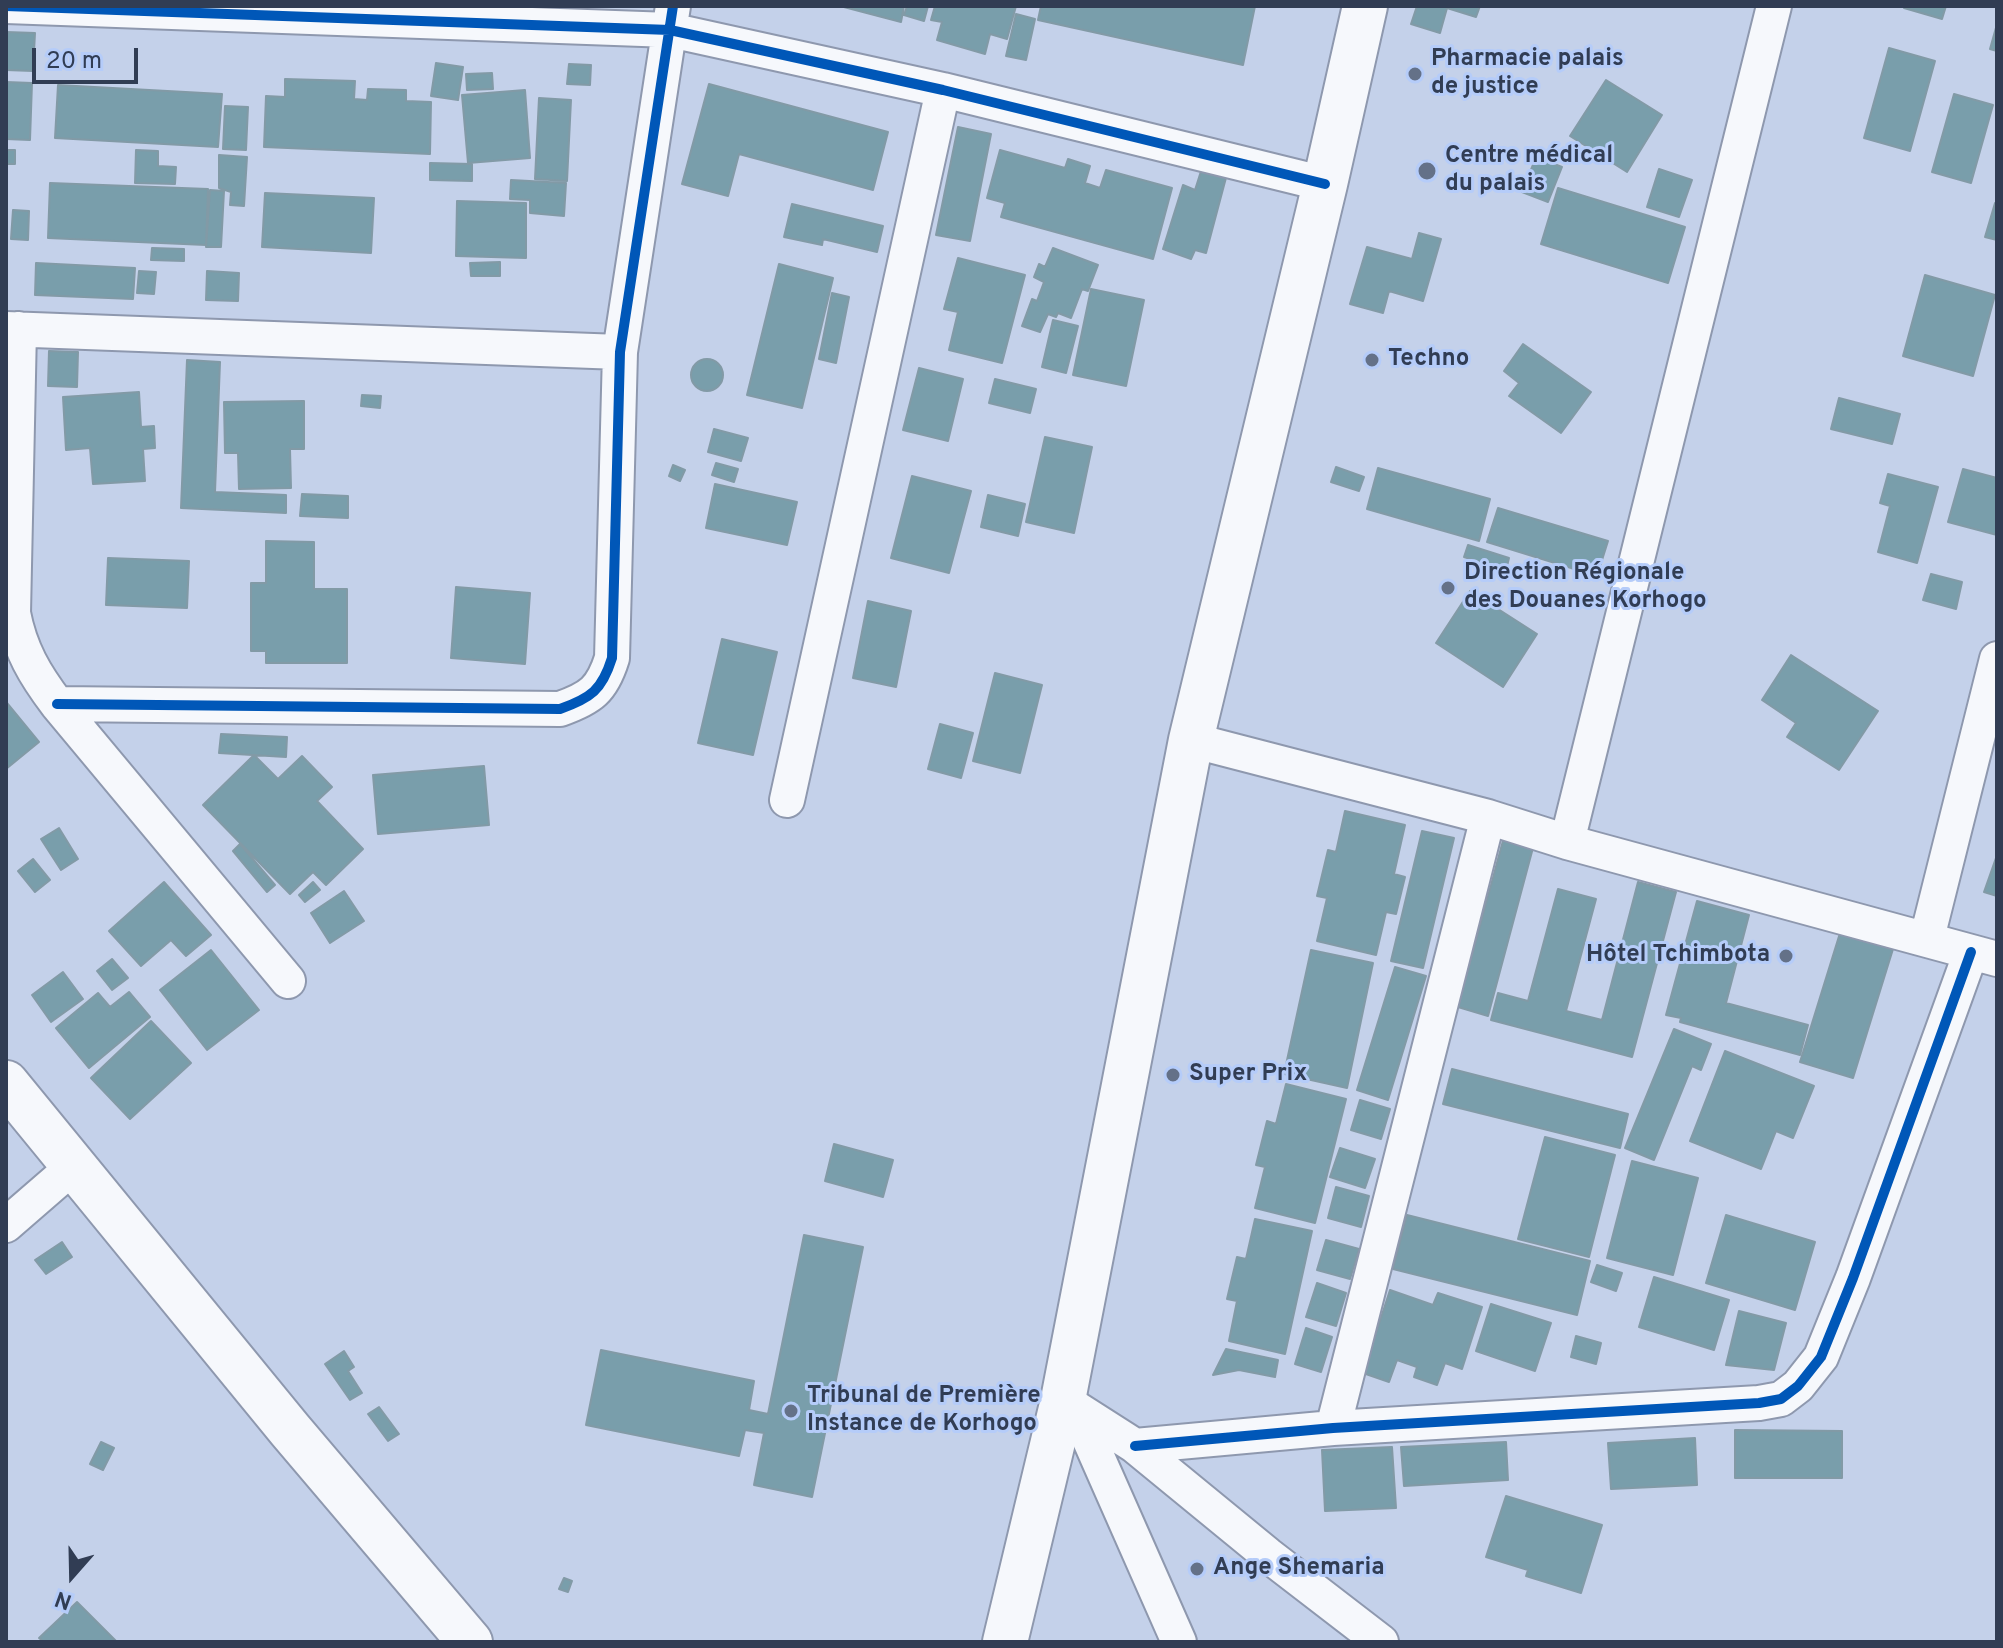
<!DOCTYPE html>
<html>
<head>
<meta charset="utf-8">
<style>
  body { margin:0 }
  #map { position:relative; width:2003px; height:1648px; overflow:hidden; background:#c4d1ea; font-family:Overpass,sans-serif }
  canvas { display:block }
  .frame { position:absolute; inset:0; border:8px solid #313d54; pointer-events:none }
  .north { position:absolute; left:32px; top:1536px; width:80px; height:80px; -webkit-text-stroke:6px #b5ccf9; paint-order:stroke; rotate:200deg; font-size:22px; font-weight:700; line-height:32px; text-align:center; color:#313d54 }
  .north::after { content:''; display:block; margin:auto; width:28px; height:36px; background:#313d54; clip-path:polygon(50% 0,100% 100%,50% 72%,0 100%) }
  .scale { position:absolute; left:32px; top:48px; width:106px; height:36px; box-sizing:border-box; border:4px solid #313d54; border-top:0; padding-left:10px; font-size:24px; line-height:28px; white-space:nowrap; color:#313d54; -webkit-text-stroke:6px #b5ccf9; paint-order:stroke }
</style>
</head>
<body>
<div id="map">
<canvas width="2003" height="1648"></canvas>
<div class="frame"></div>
<div class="north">N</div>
<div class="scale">20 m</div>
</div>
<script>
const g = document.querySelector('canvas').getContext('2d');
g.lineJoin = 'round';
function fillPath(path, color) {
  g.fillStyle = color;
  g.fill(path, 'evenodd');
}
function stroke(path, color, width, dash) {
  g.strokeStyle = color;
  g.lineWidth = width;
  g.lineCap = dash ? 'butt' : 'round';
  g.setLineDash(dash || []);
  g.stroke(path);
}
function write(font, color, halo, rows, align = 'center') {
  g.font = font + ' Overpass,sans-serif';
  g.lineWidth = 6;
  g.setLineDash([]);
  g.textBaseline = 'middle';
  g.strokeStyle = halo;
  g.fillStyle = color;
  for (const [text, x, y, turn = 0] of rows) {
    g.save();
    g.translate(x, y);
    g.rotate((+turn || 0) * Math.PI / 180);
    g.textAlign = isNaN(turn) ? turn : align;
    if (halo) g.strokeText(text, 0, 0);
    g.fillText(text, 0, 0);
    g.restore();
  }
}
const building = new Path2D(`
  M 840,6 L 904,6 L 901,22 Z
  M 907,6 L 928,6 L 924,21 L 904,15 Z
  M 935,6 L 1016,6 L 1007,39 L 990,34 L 985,54 L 937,40 L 942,22 L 931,20 Z
  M 1041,6 L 1255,6 L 1243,65 L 1038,20 Z
  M 1417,6 L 1480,6 L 1476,17 L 1447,8 L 1440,33 L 1411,24 Z
  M 1905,6 L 1946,6 L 1942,19 L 1904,8 Z
  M 1016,14 L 1035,19 L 1026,60 L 1006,56 Z
  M 1997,24 L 1997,51 L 1990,49 Z
  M 6,32 L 35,33 L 33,71 L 6,70 Z
  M 1889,48 L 1935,61 L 1910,151 L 1864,138 Z
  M 436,63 L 463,67 L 458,100 L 431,96 Z
  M 569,64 L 591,65 L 590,85 L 567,84 Z
  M 492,73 L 493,89 L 467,90 L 466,74 Z
  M 285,79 L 355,81 L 354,99 L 367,100 L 368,89 L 406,90 L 406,101 L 431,102 L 430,154 L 264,147 L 266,96 L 285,97 Z
  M 1606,80 L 1662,115 L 1627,172 L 1570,136 Z
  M 6,82 L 32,83 L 30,140 L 6,139 Z
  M 709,84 L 888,132 L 873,190 L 739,154 L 728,196 L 682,184 Z
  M 58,85 L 222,94 L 218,147 L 55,138 Z
  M 525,90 L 530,158 L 468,163 L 462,95 Z
  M 1954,94 L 1993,105 L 1971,183 L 1932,172 Z
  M 539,98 L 571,100 L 567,181 L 535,179 Z
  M 225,106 L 248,107 L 246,150 L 223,149 Z
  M 958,127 L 991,134 L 970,241 L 936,235 Z
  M 6,150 L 15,150 L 15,164 L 6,164 Z
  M 136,150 L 158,151 L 158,166 L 176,167 L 175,184 L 135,183 Z
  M 1000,150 L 1065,168 L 1068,159 L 1090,166 L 1085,183 L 1100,188 L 1106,170 L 1172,188 L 1153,259 L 1001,217 L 1005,203 L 987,198 Z
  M 219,155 L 247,157 L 244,206 L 230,205 L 231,192 L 219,188 Z
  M 1536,157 L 1562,167 L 1548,202 L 1522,192 Z
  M 430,163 L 472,164 L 472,181 L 430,180 Z
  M 1202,168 L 1227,174 L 1206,253 L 1195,250 L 1191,259 L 1163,249 L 1183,185 L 1195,190 Z
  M 1659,169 L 1692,180 L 1679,217 L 1647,207 Z
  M 511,180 L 566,183 L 564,216 L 530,213 L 530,200 L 510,199 Z
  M 50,183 L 208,189 L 206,245 L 48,238 Z
  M 1558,188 L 1685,227 L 1668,283 L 1541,244 Z
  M 210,190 L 224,191 L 221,247 L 206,247 Z
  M 265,193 L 374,198 L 371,253 L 262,247 Z
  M 457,201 L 526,203 L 526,258 L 456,256 Z
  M 1995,203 L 1997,203 L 1997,240 L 1985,237 Z
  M 792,204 L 883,226 L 877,252 L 823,239 L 822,245 L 784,237 Z
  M 13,210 L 29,211 L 28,240 L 11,239 Z
  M 1419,233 L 1441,239 L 1423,301 L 1389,291 L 1383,313 L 1350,304 L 1367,247 L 1412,259 Z
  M 152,248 L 184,249 L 184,261 L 151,260 Z
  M 1053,248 L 1098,265 L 1088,291 L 1082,289 L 1071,318 L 1058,313 L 1056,317 L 1048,314 L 1040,332 L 1022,326 L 1032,299 L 1037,301 L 1044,282 L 1034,277 L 1039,264 L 1045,267 Z
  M 958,258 L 1025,275 L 1002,363 L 949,350 L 958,312 L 944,309 Z
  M 500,262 L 500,276 L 471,276 L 470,263 Z
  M 36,263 L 135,268 L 133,299 L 35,295 Z
  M 779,264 L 833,278 L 802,408 L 747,395 Z
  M 139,271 L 156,272 L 154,294 L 137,293 Z
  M 207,271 L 239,273 L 238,301 L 206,300 Z
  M 1925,275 L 1995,295 L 1973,376 L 1903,356 Z
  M 1091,289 L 1144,300 L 1126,386 L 1073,375 Z
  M 832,293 L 849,297 L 836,363 L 819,359 Z
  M 1053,320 L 1078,326 L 1066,373 L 1042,367 Z
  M 1523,344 L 1591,392 L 1561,433 L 1509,396 L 1519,383 L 1504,371 Z
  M 49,351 L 78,352 L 77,387 L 48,386 Z
  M691 375a16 16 0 1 1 32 0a16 16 0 1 1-32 0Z
  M 187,360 L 220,362 L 215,492 L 286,495 L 286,513 L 181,508 Z
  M 919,368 L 963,379 L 948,441 L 903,430 Z
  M 995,379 L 1036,389 L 1030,413 L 989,403 Z
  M 139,392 L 141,427 L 154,426 L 155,448 L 143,449 L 145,481 L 93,484 L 90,448 L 66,450 L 63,397 Z
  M 362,395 L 381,396 L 380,408 L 361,406 Z
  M 1839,398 L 1900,414 L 1892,444 L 1831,429 Z
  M 304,401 L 304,449 L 290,449 L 291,488 L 239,489 L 238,453 L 225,453 L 224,402 Z
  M 714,429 L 748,438 L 741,461 L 708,452 Z
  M 1045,437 L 1092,447 L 1074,533 L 1026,522 Z
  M 716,463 L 738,469 L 734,482 L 712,475 Z
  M 673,465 L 685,470 L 680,481 L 669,476 Z
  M 1336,467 L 1364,477 L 1359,491 L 1331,482 Z
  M 1378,468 L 1490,499 L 1479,541 L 1367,509 Z
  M 1963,469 L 1997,478 L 1997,535 L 1948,522 Z
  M 1888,474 L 1938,487 L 1917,563 L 1878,552 L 1890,506 L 1880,503 Z
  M 912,476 L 971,491 L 949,573 L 891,558 Z
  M 715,484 L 797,502 L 787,545 L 706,528 Z
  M 302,494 L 348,496 L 348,518 L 300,516 Z
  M 988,495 L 1025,504 L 1018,536 L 981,527 Z
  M 1498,508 L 1608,541 L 1597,576 L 1487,542 Z
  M 266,541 L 314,542 L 314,589 L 347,589 L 347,663 L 266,663 L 266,651 L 251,651 L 251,583 L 266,583 Z
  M 1468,545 L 1509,558 L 1506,570 L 1464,557 Z
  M 108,558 L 189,561 L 187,608 L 106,605 Z
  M 1931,574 L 1962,582 L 1956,609 L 1923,600 Z
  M 456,587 L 530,593 L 525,664 L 451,658 Z
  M 1470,591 L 1537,634 L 1503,687 L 1436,643 Z
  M 868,601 L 911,611 L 896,687 L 853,678 Z
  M 722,639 L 777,652 L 753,755 L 698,743 Z
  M 1791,655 L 1878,711 L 1839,770 L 1787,737 L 1796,723 L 1762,700 Z
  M 995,673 L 1042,685 L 1020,773 L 973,761 Z
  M 7,703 L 39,742 L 6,769 L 6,704 Z
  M 940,724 L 973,733 L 961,778 L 928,769 Z
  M 221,734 L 287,737 L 286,757 L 219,753 Z
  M 254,755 L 278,779 L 302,756 L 332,787 L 317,801 L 363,849 L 326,885 L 313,872 L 290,894 L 203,805 Z
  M 484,766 L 489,825 L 378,834 L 373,775 Z
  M 1345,811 L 1405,825 L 1394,874 L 1405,877 L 1396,914 L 1386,912 L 1376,955 L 1317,941 L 1327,898 L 1317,896 L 1328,850 L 1336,852 Z
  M 59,828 L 78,859 L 61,870 L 41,839 Z
  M 1422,831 L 1454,838 L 1423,968 L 1391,961 Z
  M 1504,837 L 1534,844 L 1488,1016 L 1458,1007 Z
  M 240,844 L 275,885 L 267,892 L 233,851 Z
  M 1997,855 L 1997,896 L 1984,892 Z
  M 33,859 L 50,880 L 35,892 L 18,871 Z
  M 164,882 L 211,935 L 186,956 L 171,940 L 141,966 L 109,931 Z
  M 313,882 L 320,890 L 305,902 L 299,895 Z
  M 1638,882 L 1676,892 L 1632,1057 L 1491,1020 L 1498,993 L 1528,1001 L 1558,889 L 1596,899 L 1566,1011 L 1602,1020 Z
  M 344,891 L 364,921 L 330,943 L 311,913 Z
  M 1697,901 L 1749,915 L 1726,1003 L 1808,1025 L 1800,1055 L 1680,1022 L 1681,1018 L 1666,1015 Z
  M 1840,933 L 1893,949 L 1853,1078 L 1800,1062 Z
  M 211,950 L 259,1010 L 207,1050 L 160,990 Z
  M 1311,950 L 1373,963 L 1347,1088 L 1284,1074 Z
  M 112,959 L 128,978 L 112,990 L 97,971 Z
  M 1395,967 L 1426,976 L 1388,1100 L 1357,1090 Z
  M 63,972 L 83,999 L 51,1022 L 32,995 Z
  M 129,992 L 150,1017 L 89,1068 L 56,1028 L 98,993 L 110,1007 Z
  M 151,1021 L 191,1063 L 130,1119 L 91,1078 Z
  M 1674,1029 L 1711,1044 L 1701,1070 L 1692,1066 L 1654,1160 L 1625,1148 Z
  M 1725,1051 L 1814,1086 L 1793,1138 L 1776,1131 L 1761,1169 L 1690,1141 Z
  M 1452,1069 L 1628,1114 L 1620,1148 L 1443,1104 Z
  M 1286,1084 L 1346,1099 L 1315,1223 L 1255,1208 L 1265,1167 L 1256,1165 L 1267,1121 L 1276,1124 Z
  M 1360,1100 L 1390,1109 L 1381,1139 L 1351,1130 Z
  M 1545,1137 L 1615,1155 L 1589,1257 L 1518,1239 Z
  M 834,1144 L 893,1160 L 883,1197 L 825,1181 Z
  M 1340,1148 L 1375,1159 L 1365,1188 L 1330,1177 Z
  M 1632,1161 L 1698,1178 L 1673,1275 L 1607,1258 Z
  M 1336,1187 L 1369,1196 L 1361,1227 L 1328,1218 Z
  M 1407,1215 L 1590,1261 L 1577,1315 L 1393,1269 Z
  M 1726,1215 L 1815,1242 L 1795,1310 L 1706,1283 Z
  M 1255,1219 L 1312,1231 L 1285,1354 L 1229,1341 L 1237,1301 L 1227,1299 L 1237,1257 L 1246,1259 Z
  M 804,1235 L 863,1247 L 812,1497 L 754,1485 L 764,1433 L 745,1430 L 739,1456 L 586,1425 L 601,1350 L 754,1381 L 749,1410 L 768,1414 Z
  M 1326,1240 L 1359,1249 L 1350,1279 L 1317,1270 Z
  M 62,1242 L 72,1257 L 46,1274 L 35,1260 Z
  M 1597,1265 L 1622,1273 L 1616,1291 L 1591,1282 Z
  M 1654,1277 L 1729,1300 L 1714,1350 L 1639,1327 Z
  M 1317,1283 L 1346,1293 L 1336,1326 L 1306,1317 Z
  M 1390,1290 L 1433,1305 L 1438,1293 L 1482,1307 L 1462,1369 L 1445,1363 L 1437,1385 L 1414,1377 L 1417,1367 L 1397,1360 L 1389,1382 L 1363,1373 Z
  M 1491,1304 L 1551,1323 L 1535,1371 L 1476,1351 Z
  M 1739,1311 L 1786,1323 L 1774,1370 L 1726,1365 Z
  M 1306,1328 L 1332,1337 L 1321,1372 L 1295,1364 Z
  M 1576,1336 L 1601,1343 L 1596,1364 L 1571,1357 Z
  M 1226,1349 L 1278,1360 L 1275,1377 L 1239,1370 L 1213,1375 Z
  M 344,1351 L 354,1367 L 348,1371 L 362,1393 L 350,1400 L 325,1364 Z
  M 379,1407 L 399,1434 L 388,1441 L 368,1414 Z
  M 1735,1430 L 1842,1431 L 1842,1478 L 1735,1478 Z
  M 1695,1438 L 1697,1485 L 1611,1489 L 1608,1443 Z
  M 101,1442 L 114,1448 L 103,1470 L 90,1464 Z
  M 1506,1442 L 1508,1480 L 1404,1486 L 1401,1447 Z
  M 1392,1447 L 1396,1508 L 1325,1511 L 1322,1450 Z
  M 1506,1496 L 1602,1525 L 1581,1593 L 1526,1576 L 1528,1570 L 1486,1557 Z
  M 564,1578 L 572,1581 L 568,1592 L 559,1589 Z
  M 77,1602 L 117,1642 L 44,1642 L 39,1638 Z`);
fillPath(building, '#799eab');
stroke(building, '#829aa6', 2);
const minor = new Path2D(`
  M 6,6 L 670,30 L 943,90 L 1325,184
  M 6,329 L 620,352
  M 19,329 L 13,613 C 20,650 35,675 57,704 L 288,981
  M 57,704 L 560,709 C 591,698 602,690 612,658 L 620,352 L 673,6
  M 1191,740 L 1488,817 L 1567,842 L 1997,959
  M 787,800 L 943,90
  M 1567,842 L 1774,6
  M 1927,938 L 1997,659
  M 6,1225 L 74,1166
  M 1063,1400 L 1135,1446 L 1268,1555 L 1381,1642
  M 1077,1411 L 1179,1642
  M 1333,1428 L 1488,817
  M 1135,1446 L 1333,1428 L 1759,1403 L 1781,1399 L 1798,1386 L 1821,1357 L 1853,1278 L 1971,952`);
const major = new Path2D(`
  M 6,1083 L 290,1430 L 470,1642
  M 1005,1642 L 1063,1400 L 1191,740 L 1325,184 L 1365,6`);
stroke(minor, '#8e98ae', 38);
stroke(major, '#8e98ae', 48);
stroke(minor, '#f6f8fc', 34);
stroke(major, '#f6f8fc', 44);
stroke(new Path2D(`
  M 6,6 L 670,30 L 943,90 L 1325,184
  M 57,704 L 560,709 C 591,698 602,690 612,658 L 620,352 L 673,6
  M 1135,1446 L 1333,1428 L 1759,1403 L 1781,1399 L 1798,1386 L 1821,1357 L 1853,1278 L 1971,952`), '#0057b8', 10);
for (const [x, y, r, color] of [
  [1415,74,8,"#647188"],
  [1427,171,10,"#647188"],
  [1372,360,8,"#647188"],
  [1448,588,8,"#647188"],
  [1786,956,8,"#647188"],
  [1173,1075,8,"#647188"],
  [791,1411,8,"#647188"],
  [1197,1569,8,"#647188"]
]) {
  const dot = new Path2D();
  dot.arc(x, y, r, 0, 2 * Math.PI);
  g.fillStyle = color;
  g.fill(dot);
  stroke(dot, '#b5ccf9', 3);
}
write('bold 24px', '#313d54', '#b5ccf9', [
  ["Pharmacie palais",1431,60],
  ["de justice",1431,88],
  ["Centre médical",1445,157],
  ["du palais",1445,185],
  ["Techno",1388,360],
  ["Direction Régionale",1464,574],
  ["des Douanes Korhogo",1464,602],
  ["Hôtel Tchimbota",1770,956,"right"],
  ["Super Prix",1189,1075],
  ["Tribunal de Première",807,1397],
  ["Instance de Korhogo",807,1425],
  ["Ange Shemaria",1213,1569]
], 'left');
</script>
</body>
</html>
